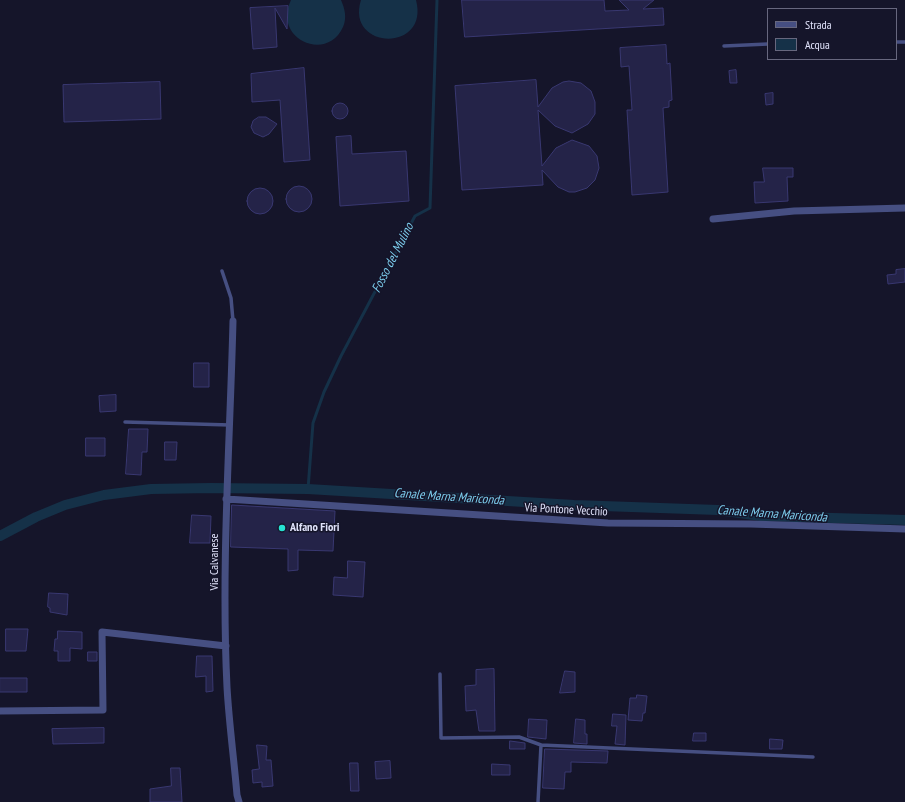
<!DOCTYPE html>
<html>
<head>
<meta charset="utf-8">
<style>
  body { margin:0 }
  #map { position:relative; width:905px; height:802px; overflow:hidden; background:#15152a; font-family:"PT Sans Narrow",sans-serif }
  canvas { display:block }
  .legend { position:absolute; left:767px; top:8px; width:130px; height:52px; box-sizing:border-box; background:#15152a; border:1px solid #67677e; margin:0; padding:5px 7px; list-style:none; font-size:12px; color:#e1e3fb }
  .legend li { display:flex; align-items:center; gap:8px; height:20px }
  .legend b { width:20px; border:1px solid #67677e }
</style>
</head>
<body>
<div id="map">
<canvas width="905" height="802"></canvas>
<ul class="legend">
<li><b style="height:5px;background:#464f82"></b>Strada</li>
<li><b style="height:11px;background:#153148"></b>Acqua</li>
</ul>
</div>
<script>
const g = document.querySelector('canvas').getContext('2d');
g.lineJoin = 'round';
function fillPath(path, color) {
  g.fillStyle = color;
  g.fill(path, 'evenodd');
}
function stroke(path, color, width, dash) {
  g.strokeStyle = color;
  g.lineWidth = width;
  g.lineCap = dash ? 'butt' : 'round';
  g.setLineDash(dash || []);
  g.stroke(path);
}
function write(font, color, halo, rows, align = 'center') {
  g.font = font + ' "PT Sans Narrow",sans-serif';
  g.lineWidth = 3;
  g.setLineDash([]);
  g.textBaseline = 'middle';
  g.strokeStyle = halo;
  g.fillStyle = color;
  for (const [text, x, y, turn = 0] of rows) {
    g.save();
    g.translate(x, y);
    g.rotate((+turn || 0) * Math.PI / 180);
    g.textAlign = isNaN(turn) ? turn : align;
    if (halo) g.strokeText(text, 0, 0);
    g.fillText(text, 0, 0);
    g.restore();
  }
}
fillPath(new Path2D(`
  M 291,0 L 341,0 C 345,9 347,18 343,27 C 327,63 272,39 291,0 Z
  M 361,0 L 416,0 C 430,53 345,50 361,0 Z`), '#153148');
stroke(new Path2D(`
  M 308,489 L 313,423 L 324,392 L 341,356 L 415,216 L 430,208 L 437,0`), '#153148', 3);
stroke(new Path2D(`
  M 0,536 L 36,517 L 65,505 L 104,495 L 151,489 L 211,488 L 308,489 L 574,505 L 718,510 L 761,516 L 905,520`), '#153148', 10);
const building = new Path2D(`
  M 462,0 L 604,0 L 605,11 L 629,10 L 619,0 L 654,0 L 643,9 L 663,8 L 664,25 L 465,37 Z
  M 288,6 L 287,29 L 275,8 L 277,47 L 253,49 L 250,8 Z
  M 666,45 L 667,64 L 670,63 L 672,100 L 669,101 L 669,107 L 663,108 L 668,192 L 632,195 L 627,110 L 632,110 L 629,66 L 621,67 L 620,48 Z
  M 304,68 L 310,160 L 284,162 L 280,100 L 252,102 L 251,74 Z
  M 736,70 L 737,83 L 730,83 L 729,71 Z
  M 536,80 L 538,107 L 552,88 L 563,82 L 569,81 L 581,83 L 591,91 L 595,102 L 595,114 L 588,124 L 572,133 L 555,126 L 538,110 L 542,166 L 556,148 L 572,140 L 589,146 L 597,156 L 599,168 L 595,180 L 587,188 L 575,192 L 569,192 L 558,187 L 542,170 L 543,185 L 462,190 L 455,86 Z
  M 160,82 L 161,119 L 64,122 L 63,85 Z
  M 773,93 L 773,104 L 766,105 L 765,94 Z
  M332 111a8 8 0 1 1 16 0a8 8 0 1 1-16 0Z
  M 259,117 L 266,117 L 277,124 L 269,134 L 263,137 L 254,133 L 251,127 L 253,121 Z
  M 351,136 L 352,154 L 406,151 L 409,201 L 340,206 L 336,137 Z
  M 763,168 L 793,168 L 793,177 L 787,177 L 788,201 L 755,203 L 754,182 L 764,182 Z
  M286 199a13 13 0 1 1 26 0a13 13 0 1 1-26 0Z
  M247 201a13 13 0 1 1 26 0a13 13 0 1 1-26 0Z
  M 905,269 L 905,282 L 888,284 L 887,275 L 896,274 L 896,270 Z
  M 194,363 L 209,363 L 209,387 L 194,387 Z
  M 116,395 L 116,411 L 100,412 L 99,396 Z
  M 129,429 L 148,429 L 147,452 L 142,452 L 141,475 L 126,474 Z
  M 86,438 L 105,438 L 105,456 L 86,456 Z
  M 165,442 L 177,442 L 176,460 L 165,460 Z
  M 232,505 L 335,511 L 333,551 L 298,550 L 298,570 L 288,571 L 288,549 L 231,547 Z
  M 192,515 L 211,516 L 210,543 L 190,543 Z
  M 348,561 L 365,562 L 363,597 L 333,595 L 334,577 L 347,578 Z
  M 49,593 L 68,594 L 67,615 L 50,612 L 50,608 L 48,607 Z
  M 6,629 L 28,629 L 26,651 L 6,651 Z
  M 58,631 L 82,632 L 82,649 L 70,648 L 70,661 L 58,661 L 58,651 L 54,651 L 55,639 L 57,639 Z
  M 88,652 L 97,652 L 97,661 L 88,661 Z
  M 197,656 L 212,656 L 213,691 L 206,692 L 206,676 L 196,677 Z
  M 494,669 L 495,731 L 479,731 L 476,710 L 466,711 L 465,686 L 476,685 L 476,670 Z
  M 565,671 L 575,672 L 575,692 L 560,693 Z
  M 0,678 L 27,678 L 27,692 L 0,692 Z
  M 637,695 L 647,696 L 645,713 L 643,713 L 642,721 L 628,720 L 630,698 L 636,698 Z
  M 613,714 L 626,715 L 625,745 L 615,744 L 617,726 L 612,726 Z
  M 529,719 L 547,720 L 546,739 L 528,737 Z
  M 576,719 L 585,720 L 585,734 L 587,734 L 587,744 L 574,743 Z
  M 104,728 L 104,743 L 53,744 L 52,729 Z
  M 694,733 L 706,733 L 706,741 L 693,741 Z
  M 770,739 L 783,740 L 782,749 L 770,749 Z
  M 510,741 L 525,743 L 525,749 L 510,749 Z
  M 257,745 L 267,746 L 266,760 L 271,760 L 273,786 L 262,787 L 262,782 L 253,783 L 252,770 L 259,769 Z
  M 545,749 L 608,751 L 607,763 L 571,762 L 571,772 L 565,772 L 564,789 L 543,788 Z
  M 390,761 L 391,778 L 376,779 L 375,762 Z
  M 350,763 L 358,763 L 359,791 L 351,791 Z
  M 492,764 L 510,765 L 510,775 L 492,775 Z
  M 171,768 L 180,768 L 182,802 L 150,802 L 150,789 L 171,786 Z`);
fillPath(building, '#242348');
stroke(building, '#393871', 1);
stroke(new Path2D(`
  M 896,42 L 905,42
  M 724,46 L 768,44
  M 222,271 L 231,298 L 233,321
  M 125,422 L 230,425
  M 440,674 L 441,738 L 519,737 L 541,745 L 538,802
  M 541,745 L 813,757`), '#464f82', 3.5);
stroke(new Path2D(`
  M 713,219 L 794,211 L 905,208
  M 233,321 C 230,443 221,565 227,687 C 229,723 234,759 237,795 L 239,802
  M 226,499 L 608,523 L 751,524 L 905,529
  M 0,711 L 103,710 L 102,632 L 226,646`), '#464f82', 7);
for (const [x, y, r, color] of [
  [282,528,4,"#27e2d2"]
]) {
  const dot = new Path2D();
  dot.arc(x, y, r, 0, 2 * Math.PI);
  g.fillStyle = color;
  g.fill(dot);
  stroke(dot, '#15152a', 1.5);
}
write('12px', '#e1e3fb', '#15152a', [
  ["Via Pontone Vecchio",566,510,3],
  ["Via Calvanese",215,562,-90]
]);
write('bold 12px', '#e1e3fb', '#15152a', [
  ["Alfano Fiori",290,528]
], 'left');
write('italic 13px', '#7dceee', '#15152a', [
  ["Fosso del Mulino",393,258,-63],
  ["Canale Marna Mariconda",449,497,4],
  ["Canale Marna Mariconda",772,514,4]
]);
</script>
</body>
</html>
